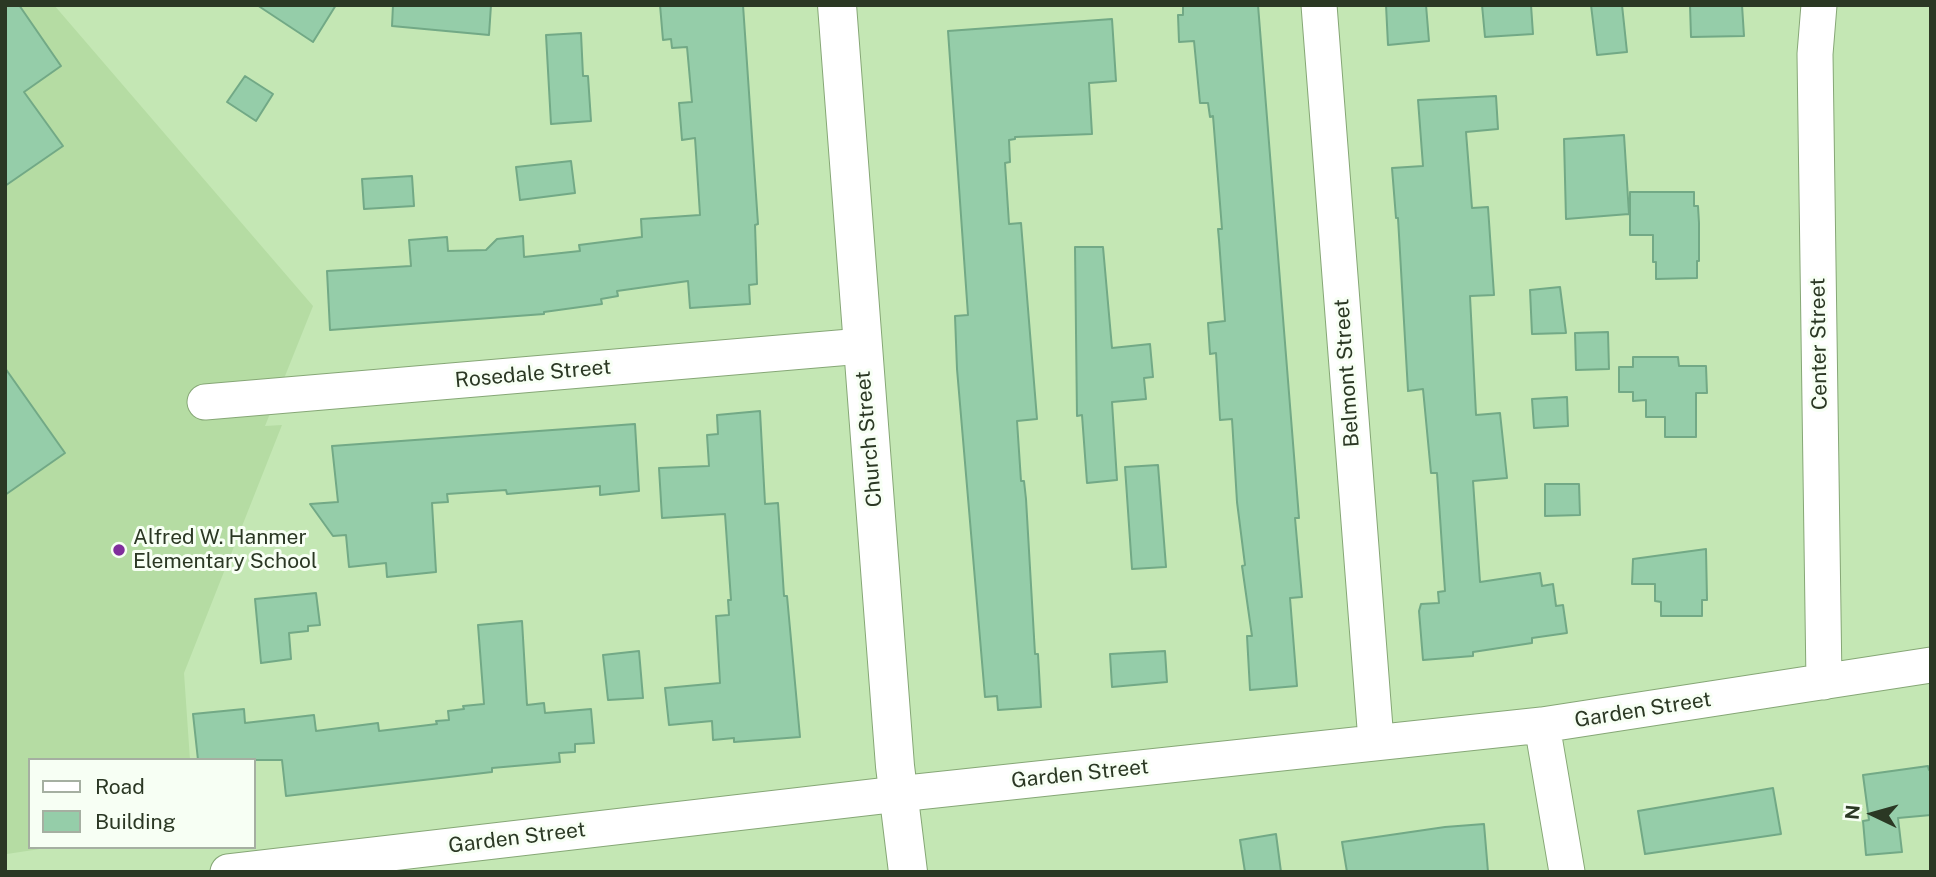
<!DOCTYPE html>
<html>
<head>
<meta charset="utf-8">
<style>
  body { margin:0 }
  #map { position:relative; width:1936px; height:877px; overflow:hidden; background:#c4e7b4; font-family:"Public Sans",sans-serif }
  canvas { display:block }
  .frame { position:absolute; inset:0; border:7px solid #2b3824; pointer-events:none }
  .legend { position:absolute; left:28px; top:758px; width:228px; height:91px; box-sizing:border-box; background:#f7fff4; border:2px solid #a5afa1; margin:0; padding:9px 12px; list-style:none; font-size:21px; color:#2b3824 }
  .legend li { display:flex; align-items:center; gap:14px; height:35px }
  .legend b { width:35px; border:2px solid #a5afa1 }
  .north { position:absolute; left:1838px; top:779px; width:70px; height:70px; -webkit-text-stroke:5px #f7fff4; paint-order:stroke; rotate:275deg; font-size:19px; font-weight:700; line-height:28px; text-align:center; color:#2b3824 }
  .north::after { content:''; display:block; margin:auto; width:24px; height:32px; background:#2b3824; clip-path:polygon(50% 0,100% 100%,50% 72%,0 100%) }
</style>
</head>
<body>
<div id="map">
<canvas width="1936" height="877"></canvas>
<div class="frame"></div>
<ul class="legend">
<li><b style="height:9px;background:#fff"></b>Road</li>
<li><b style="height:19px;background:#95cda9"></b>Building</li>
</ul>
<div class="north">N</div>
</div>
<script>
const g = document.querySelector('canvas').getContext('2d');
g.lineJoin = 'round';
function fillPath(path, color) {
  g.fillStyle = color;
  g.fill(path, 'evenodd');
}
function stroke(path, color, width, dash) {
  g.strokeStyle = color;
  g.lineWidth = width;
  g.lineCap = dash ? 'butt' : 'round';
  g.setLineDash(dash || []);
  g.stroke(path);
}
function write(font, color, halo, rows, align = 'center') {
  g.font = font + ' "Public Sans",sans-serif';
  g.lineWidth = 6;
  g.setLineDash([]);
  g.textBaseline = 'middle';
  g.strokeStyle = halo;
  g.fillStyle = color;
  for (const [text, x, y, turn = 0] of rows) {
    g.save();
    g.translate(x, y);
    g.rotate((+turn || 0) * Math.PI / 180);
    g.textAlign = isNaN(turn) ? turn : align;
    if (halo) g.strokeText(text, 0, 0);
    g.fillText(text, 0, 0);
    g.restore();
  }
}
fillPath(new Path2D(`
  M 5,5 L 54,5 L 313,306 L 265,426 L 282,425 L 184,673 L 190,760 L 30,760 L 30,847 L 53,847 L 7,854 Z`), '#b5dca3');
const building = new Path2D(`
  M 5,5 L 19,5 L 61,66 L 24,92 L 63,146 L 5,186 Z
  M 257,5 L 336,5 L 313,42 Z
  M 393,5 L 491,5 L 489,35 L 392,26 Z
  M 660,5 L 743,5 L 758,224 L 755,225 L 757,284 L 749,285 L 750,304 L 690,308 L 688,281 L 617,291 L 618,296 L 601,299 L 602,304 L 544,312 L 544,314 L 330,330 L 327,271 L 411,266 L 409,240 L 447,237 L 448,251 L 486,250 L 497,239 L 523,236 L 524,257 L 580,251 L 579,245 L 642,237 L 641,219 L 700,215 L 695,138 L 682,140 L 679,103 L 692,102 L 687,47 L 672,48 L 671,39 L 663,40 Z
  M 1183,5 L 1258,5 L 1299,518 L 1295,518 L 1302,597 L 1290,598 L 1297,686 L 1250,690 L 1247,636 L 1252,636 L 1242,566 L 1245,565 L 1237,502 L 1232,419 L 1220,420 L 1216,353 L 1210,354 L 1208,323 L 1225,321 L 1219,240 L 1218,229 L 1222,229 L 1213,116 L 1210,117 L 1208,103 L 1200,103 L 1194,41 L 1179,42 L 1178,15 L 1183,15 Z
  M 1386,5 L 1426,5 L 1429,41 L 1388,45 Z
  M 1482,5 L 1531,5 L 1533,34 L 1485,37 Z
  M 1591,5 L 1622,5 L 1627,52 L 1597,55 Z
  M 1690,5 L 1742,5 L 1744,36 L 1691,37 Z
  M 1112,19 L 1116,81 L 1089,83 L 1092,134 L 1015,137 L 1015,139 L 1009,140 L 1010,162 L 1005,163 L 1009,224 L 1021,223 L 1037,419 L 1017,421 L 1021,481 L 1024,481 L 1026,499 L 1035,654 L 1038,654 L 1041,707 L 998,710 L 997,696 L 985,697 L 957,369 L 955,316 L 968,315 L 948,31 Z
  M 581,33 L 583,76 L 588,76 L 591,121 L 551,124 L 546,35 Z
  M 245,76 L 273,94 L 256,121 L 227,102 Z
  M 1496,96 L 1498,129 L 1466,132 L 1472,208 L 1488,207 L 1494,295 L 1470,296 L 1476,415 L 1500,413 L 1507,478 L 1473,481 L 1480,582 L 1540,573 L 1542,586 L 1553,584 L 1556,606 L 1563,605 L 1567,633 L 1532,638 L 1532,643 L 1473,652 L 1473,656 L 1423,660 L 1419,611 L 1421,604 L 1439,603 L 1438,592 L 1445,591 L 1437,473 L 1431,473 L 1423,389 L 1408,391 L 1398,218 L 1396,218 L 1392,168 L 1423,166 L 1418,100 Z
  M 1624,135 L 1629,214 L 1566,219 L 1564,139 Z
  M 571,161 L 575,193 L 520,200 L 516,167 Z
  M 412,176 L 414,206 L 364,209 L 362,179 Z
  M 1630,192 L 1694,192 L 1694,206 L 1698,206 L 1699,223 L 1699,261 L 1697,261 L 1697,278 L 1656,279 L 1656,262 L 1653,262 L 1653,235 L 1630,235 Z
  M 1075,247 L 1103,247 L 1112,348 L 1150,344 L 1153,377 L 1144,378 L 1146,399 L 1112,402 L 1117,480 L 1087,483 L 1082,415 L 1077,416 Z
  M 1560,287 L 1566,333 L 1532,334 L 1530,290 Z
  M 1608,332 L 1609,369 L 1576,370 L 1575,333 Z
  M 1633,357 L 1678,357 L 1679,366 L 1706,366 L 1707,393 L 1696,393 L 1696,437 L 1665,437 L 1665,417 L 1646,417 L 1646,400 L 1633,401 L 1633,392 L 1619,392 L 1619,367 L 1633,367 Z
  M 5,368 L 65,453 L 5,495 Z
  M 1567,397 L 1568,426 L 1534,428 L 1532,399 Z
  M 760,411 L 765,504 L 778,503 L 784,596 L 787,596 L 800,737 L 734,742 L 734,738 L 713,740 L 712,721 L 669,725 L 665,688 L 720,683 L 716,616 L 729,615 L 728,600 L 731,600 L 725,514 L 662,518 L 659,468 L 709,466 L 707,435 L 718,434 L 717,415 Z
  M 635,424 L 639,491 L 600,495 L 600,486 L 507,494 L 506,490 L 447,494 L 448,502 L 432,503 L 436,572 L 387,577 L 386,563 L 349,567 L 346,535 L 333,536 L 310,504 L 338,502 L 332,446 Z
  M 1158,465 L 1166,567 L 1132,569 L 1125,467 Z
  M 1545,484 L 1579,484 L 1580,515 L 1545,516 Z
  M 1706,549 L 1707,600 L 1702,600 L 1702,616 L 1661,616 L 1661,602 L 1655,601 L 1655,584 L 1632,584 L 1633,559 Z
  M 316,593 L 320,625 L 308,626 L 308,631 L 289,633 L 291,659 L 261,663 L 255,599 Z
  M 522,621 L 527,705 L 544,703 L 545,713 L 591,709 L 594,743 L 575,744 L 575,752 L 559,753 L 560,762 L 492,768 L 492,772 L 286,796 L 282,760 L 198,760 L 193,714 L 244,709 L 245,723 L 314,715 L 316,731 L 378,723 L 379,731 L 437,724 L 436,721 L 449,720 L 448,711 L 464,709 L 463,706 L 484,704 L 478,625 Z
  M 639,651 L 643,698 L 608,700 L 603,655 Z
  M 1165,651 L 1167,682 L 1112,687 L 1110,654 Z
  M 1928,766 L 1929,770 L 1931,770 L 1931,815 L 1898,818 L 1902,852 L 1866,855 L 1863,821 L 1869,820 L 1863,775 Z
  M 1773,788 L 1781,834 L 1645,854 L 1638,811 Z
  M 1484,824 L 1488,872 L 1347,872 L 1342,842 L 1445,827 Z
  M 1276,834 L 1281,872 L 1245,872 L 1240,840 Z`);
fillPath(building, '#95cda9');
stroke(building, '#72a986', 2);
const street = new Path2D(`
  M 1319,5 L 1376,741
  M 1819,5 L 1815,54 L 1824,682
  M 205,402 L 862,346
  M 1542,725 L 1567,872
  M 228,872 L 898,794 L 1542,725 L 1931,665`);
const secondary = new Path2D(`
  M 837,5 L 895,766 L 908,872`);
stroke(street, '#86a776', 37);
stroke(secondary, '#86a776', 40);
stroke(street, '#fff', 35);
stroke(secondary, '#fff', 38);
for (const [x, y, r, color] of [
  [119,550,7,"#802d9c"]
]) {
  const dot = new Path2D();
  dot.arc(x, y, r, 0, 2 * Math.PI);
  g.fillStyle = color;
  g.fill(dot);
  stroke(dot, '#f7fff4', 2.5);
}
write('21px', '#2b3824', '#f7fff4', [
  ["Center Street",1819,344,-91],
  ["Belmont Street",1347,373,-94],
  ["Rosedale Street",533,374,-5],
  ["Church Street",869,439,-95],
  ["Garden Street",1643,710,-9],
  ["Garden Street",1080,774,-6],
  ["Garden Street",517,838,-7]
]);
write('21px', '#2b3824', '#f7fff4', [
  ["Alfred W. Hanmer",133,538],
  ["Elementary School",133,562]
], 'left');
</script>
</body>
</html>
